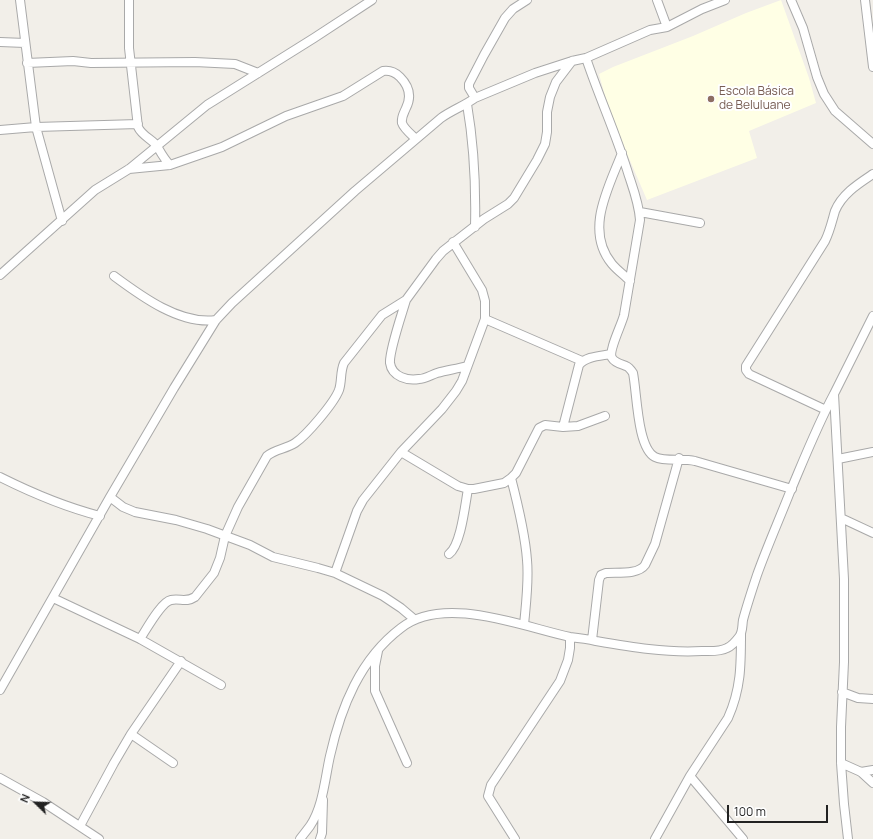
<!DOCTYPE html>
<html>
<head>
<meta charset="utf-8">
<style>
  body { margin:0 }
  #map { position:relative; width:873px; height:839px; overflow:hidden; background:#f2efe9; font-family:Manrope,sans-serif }
  canvas { display:block }
  .north { position:absolute; left:16px; top:783px; width:40px; height:40px; -webkit-text-stroke:3px #fff; paint-order:stroke; rotate:293deg; font-size:11px; font-weight:700; line-height:16px; text-align:center; color:#222 }
  .north::after { content:''; display:block; margin:auto; width:14px; height:18px; background:#222; clip-path:polygon(50% 0,100% 100%,50% 72%,0 100%) }
  .scale { position:absolute; left:727px; top:805px; width:101px; height:18px; box-sizing:border-box; border:2px solid #222; border-top:0; padding-left:5px; font-size:12px; line-height:14px; white-space:nowrap; color:#222; -webkit-text-stroke:3px #fff; paint-order:stroke }
</style>
</head>
<body>
<div id="map">
<canvas width="873" height="839"></canvas>
<div class="north">N</div>
<div class="scale">100 m</div>
</div>
<script>
const g = document.querySelector('canvas').getContext('2d');
g.lineJoin = 'round';
function fillPath(path, color) {
  g.fillStyle = color;
  g.fill(path, 'evenodd');
}
function stroke(path, color, width, dash) {
  g.strokeStyle = color;
  g.lineWidth = width;
  g.lineCap = dash ? 'butt' : 'round';
  g.setLineDash(dash || []);
  g.stroke(path);
}
function write(font, color, halo, rows, align = 'center') {
  g.font = font + ' Manrope,sans-serif';
  g.lineWidth = 4;
  g.setLineDash([]);
  g.textBaseline = 'middle';
  g.strokeStyle = halo;
  g.fillStyle = color;
  for (const [text, x, y, turn = 0] of rows) {
    g.save();
    g.translate(x, y);
    g.rotate((+turn || 0) * Math.PI / 180);
    g.textAlign = isNaN(turn) ? turn : align;
    if (halo) g.strokeText(text, 0, 0);
    g.fillText(text, 0, 0);
    g.restore();
  }
}
fillPath(new Path2D(`
  M 781,0 L 809,78 L 816,103 L 749,131 L 757,158 L 647,200 L 625,149 L 605,96 L 599,74 L 613,67 L 693,36 L 746,13 Z`), '#ffffe5');
const minor = new Path2D(`
  M 20,0 L 36,127 L 62,221
  M 129,0 L 129,48 L 138,127 C 142,136 152,139 157,146 C 161,153 164,159 170,165
  M 657,0 L 667,27
  M 791,0 L 803,28 L 817,77 L 824,94 L 835,111 L 873,144
  M 865,0 L 873,67
  M 0,42 L 25,43
  M 586,58 C 599,97 617,136 629,176 C 634,191 639,204 640,220 L 624,315 C 622,324 608,351 612,358 C 615,363 621,364 626,366 C 629,367 631,370 633,373 C 637,392 637,448 655,457 C 665,462 683,458 695,461 L 792,489
  M 27,63 L 73,61 L 91,63 L 195,62 L 235,64 L 258,73
  M 475,98 L 469,88 L 469,84 L 484,55 L 505,18 L 513,9 L 527,0
  M 467,104 C 474,145 476,185 475,227
  M 0,130 L 36,127 L 138,124
  M 622,153 C 609,187 584,230 612,264 C 617,270 624,275 630,281
  M 129,169 L 170,165 L 222,147 L 286,116 L 343,96 L 383,71 C 390,70 395,72 400,77 C 409,86 412,96 406,108 C 404,113 401,117 402,123 C 404,129 412,135 416,139
  M 640,212 L 700,223
  M 0,275 L 95,190 L 129,169 L 207,105 L 314,38 L 372,0
  M 114,276 C 141,296 180,325 216,320
  M 406,300 C 402,314 389,351 390,363 C 392,377 408,381 419,379 C 425,379 431,375 437,373 C 447,370 457,369 467,366
  M 485,319 L 582,361
  M 826,410 L 749,374 L 746,370 L 746,366 L 825,241 C 830,231 832,221 835,211 C 842,194 858,184 873,174
  M 563,427 L 579,365 C 586,356 601,356 611,354
  M 401,452 L 458,486 L 468,489 L 474,489 L 504,483 L 511,478 L 516,473 L 539,428 L 545,425 L 563,427 L 578,426 L 605,416
  M 838,459 L 873,452
  M 0,477 C 32,493 65,507 100,516
  M 511,478 C 518,505 525,533 527,560 C 529,581 526,603 524,625
  M 110,497 L 123,507 L 135,512 L 176,520 L 207,529 L 250,545 L 273,557 L 318,568 L 335,573 L 383,596 L 401,608 L 414,619
  M 841,518 L 873,533
  M 449,554 C 461,545 465,505 468,489
  M 335,573 L 357,511 L 363,500 L 401,452 L 442,409 L 456,391 L 462,381 L 485,319 L 485,301 L 482,290 L 453,242
  M 53,598 L 140,639 L 221,685
  M 140,639 C 146,630 161,602 171,600 C 180,598 186,603 195,597 L 214,573 L 220,558 L 225,536 L 238,507 L 267,456 C 275,449 286,449 295,443 C 307,435 334,403 339,390 C 342,381 340,372 344,363 L 382,315 L 406,300 L 436,259 L 443,251 L 484,219 L 508,204 L 514,198 L 537,160 L 545,144 L 547,132 L 547,112 L 550,97 L 556,82 L 572,61
  M 592,640 L 599,580 L 601,575 L 606,573 C 617,572 638,575 645,565 L 655,544 L 679,458
  M 378,651 L 375,666 L 375,691 L 407,763
  M 0,690 L 110,497 L 174,388 L 216,320 L 232,303 L 355,191 L 441,118 C 452,110 464,106 475,98 L 535,73 L 572,61 L 586,58 L 650,30 L 667,27 L 702,9 L 725,0
  M 842,692 L 858,698 L 873,699
  M 131,734 L 173,763
  M 841,763 L 861,772 L 873,783
  M 861,772 L 873,770
  M 690,776 L 743,839
  M 0,778 L 43,802 L 99,839
  M 80,826 L 114,763 L 131,734 L 181,661
  M 300,839 C 303,835 307,830 310,826 C 323,807 325,778 330,756 C 341,707 360,659 401,628 C 444,594 523,627 570,637 C 579,638 587,639 596,641 C 631,647 666,653 702,651 C 709,651 720,652 727,648 C 732,646 736,641 739,637 C 743,632 742,626 743,620 C 747,605 752,590 757,575 C 767,547 779,520 790,492 C 804,459 817,426 834,394
  M 320,839 L 322,833 L 323,800
  M 515,839 L 488,796 L 491,785 L 560,681 L 568,660 L 570,648 L 570,637
  M 655,839 L 690,776 L 728,718 C 741,689 741,665 741,634
  M 848,839 L 844,804 L 841,763 L 841,727 L 844,662 L 844,579 L 834,394 L 873,316`);
stroke(minor, '#a9a9a9', 10);
stroke(minor, '#fff', 8);
for (const [x, y, r, color] of [
  [711,99,4,"#8d6e63"]
]) {
  const dot = new Path2D();
  dot.arc(x, y, r, 0, 2 * Math.PI);
  g.fillStyle = color;
  g.fill(dot);
  stroke(dot, '#fff', 1.5);
}
write('12px', '#785e54', '#fff', [
  ["Escola Básica",719,92],
  ["de Beluluane",719,106]
], 'left');
</script>
</body>
</html>
